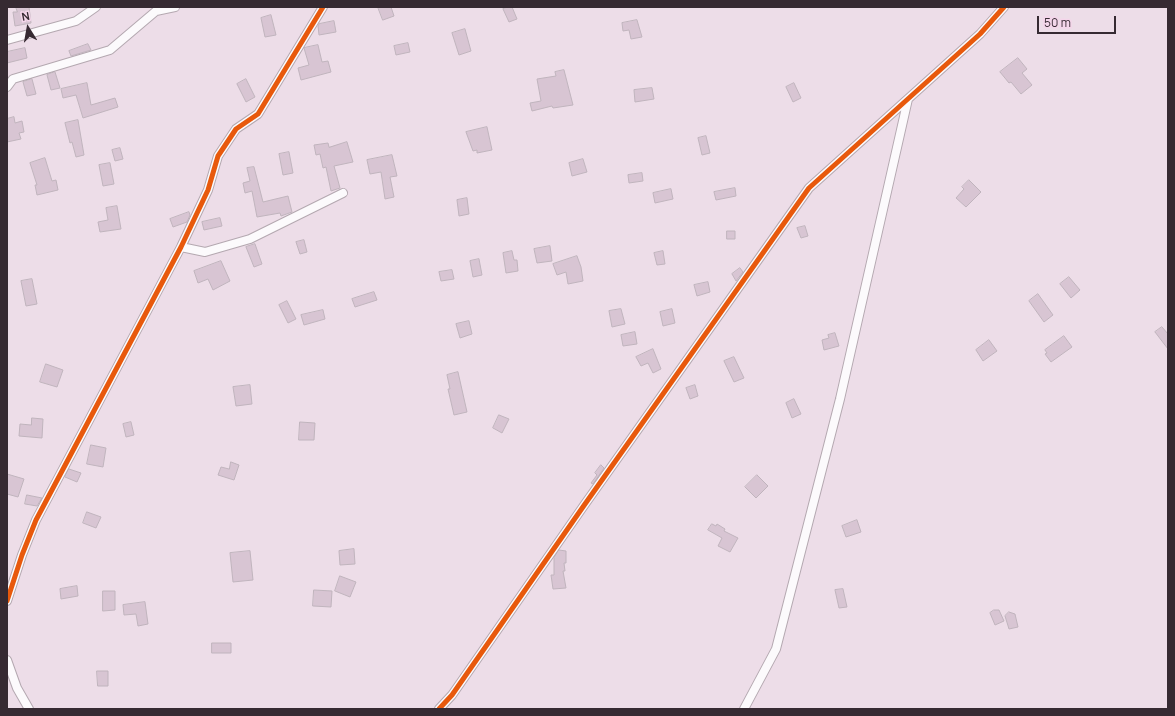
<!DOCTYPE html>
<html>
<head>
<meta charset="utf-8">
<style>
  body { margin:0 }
  #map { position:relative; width:1175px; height:716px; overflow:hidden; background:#eddde8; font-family:Manrope,sans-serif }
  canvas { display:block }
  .frame { position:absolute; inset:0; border:8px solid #362a32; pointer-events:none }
  .north { position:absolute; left:8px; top:8px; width:40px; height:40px; -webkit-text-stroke:3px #f4d6ea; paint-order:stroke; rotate:349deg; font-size:11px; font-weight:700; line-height:16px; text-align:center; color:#362a32 }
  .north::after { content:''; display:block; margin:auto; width:14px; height:18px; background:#362a32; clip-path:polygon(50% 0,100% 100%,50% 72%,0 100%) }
  .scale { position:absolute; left:1037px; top:16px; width:79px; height:18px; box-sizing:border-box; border:2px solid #362a32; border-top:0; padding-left:5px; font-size:12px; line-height:14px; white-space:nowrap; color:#362a32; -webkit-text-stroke:3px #f4d6ea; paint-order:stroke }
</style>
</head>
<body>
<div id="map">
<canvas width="1175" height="716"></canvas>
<div class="frame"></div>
<div class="north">N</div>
<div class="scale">50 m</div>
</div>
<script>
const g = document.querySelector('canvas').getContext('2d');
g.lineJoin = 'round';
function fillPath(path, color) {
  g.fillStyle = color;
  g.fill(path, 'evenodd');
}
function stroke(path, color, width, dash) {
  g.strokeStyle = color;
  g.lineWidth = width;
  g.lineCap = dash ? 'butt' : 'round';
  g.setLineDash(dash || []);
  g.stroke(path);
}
const building = new Path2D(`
  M 16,7 L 29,7 L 31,23 L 15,26 L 13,12 L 17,12 Z
  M 378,7 L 391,7 L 394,16 L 383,20 Z
  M 508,7 L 512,7 L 517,19 L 509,22 L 503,9 Z
  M 271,15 L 276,35 L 265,37 L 261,18 Z
  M 637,20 L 642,37 L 631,39 L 629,30 L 623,31 L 622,23 Z
  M 334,21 L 336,32 L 319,35 L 318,26 L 319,24 Z
  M 465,29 L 471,51 L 459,55 L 452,33 Z
  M 408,43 L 410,52 L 396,55 L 394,46 Z
  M 88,44 L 91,50 L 71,56 L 69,51 Z
  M 318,45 L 322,62 L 328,61 L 331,72 L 301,80 L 298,68 L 309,65 L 304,48 Z
  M 25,48 L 27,58 L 7,63 L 7,52 Z
  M 1018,58 L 1027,69 L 1022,73 L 1032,85 L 1021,94 L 1011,82 L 1009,83 L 1000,72 Z
  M 564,70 L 573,105 L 553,108 L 552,106 L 532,111 L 530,103 L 541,101 L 537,79 L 556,76 L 555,72 Z
  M 55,72 L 60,88 L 51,90 L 47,75 Z
  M 32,79 L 36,94 L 27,96 L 23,82 Z
  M 246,79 L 255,97 L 246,102 L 237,84 Z
  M 87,83 L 91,105 L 115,98 L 118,107 L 83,118 L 76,95 L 63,98 L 61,89 Z
  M 794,83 L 801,98 L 793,102 L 786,87 Z
  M 652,88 L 654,99 L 635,102 L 634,90 Z
  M 14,117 L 15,123 L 22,121 L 24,132 L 19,133 L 21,139 L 7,142 L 7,119 Z
  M 78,120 L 84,155 L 76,157 L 72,142 L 70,143 L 65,123 Z
  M 487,127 L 492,150 L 477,153 L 477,150 L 473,151 L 466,132 Z
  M 706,136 L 710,153 L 702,155 L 698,138 Z
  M 347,142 L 353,162 L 334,166 L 340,188 L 331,191 L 326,167 L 323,168 L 320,154 L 316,155 L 314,145 L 328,143 L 329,147 Z
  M 120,148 L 123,159 L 115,161 L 112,150 Z
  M 289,152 L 293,173 L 283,175 L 279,154 Z
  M 392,155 L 397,176 L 390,177 L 394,197 L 385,199 L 381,172 L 370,174 L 367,160 Z
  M 45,158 L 52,181 L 56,180 L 58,190 L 37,195 L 35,185 L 37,185 L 30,163 Z
  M 583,159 L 587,172 L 572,176 L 569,163 Z
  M 110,163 L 114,184 L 103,186 L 99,165 Z
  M 254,167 L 263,202 L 288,196 L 292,212 L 281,216 L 280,213 L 257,217 L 252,191 L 245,193 L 243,183 L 250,181 L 247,168 Z
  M 642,173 L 643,181 L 629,183 L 628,175 Z
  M 969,180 L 981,192 L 966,207 L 956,198 L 964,189 L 962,187 Z
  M 735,188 L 736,196 L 716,200 L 714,192 Z
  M 671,189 L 673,199 L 655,203 L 653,193 Z
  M 467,198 L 469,214 L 459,216 L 457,200 Z
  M 117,206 L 121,229 L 100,232 L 98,222 L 108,220 L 106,208 Z
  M 189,212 L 190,215 L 187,222 L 173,227 L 170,219 Z
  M 220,218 L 222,226 L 204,230 L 202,222 Z
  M 805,226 L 808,236 L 801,238 L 797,228 Z
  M 727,231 L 735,231 L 735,239 L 727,239 Z
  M 304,240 L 307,252 L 300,254 L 296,242 Z
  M 255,244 L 262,264 L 254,267 L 246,247 Z
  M 550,246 L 552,261 L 537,263 L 534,249 Z
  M 512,251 L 514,260 L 517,260 L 518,271 L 506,273 L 503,253 Z
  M 663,251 L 665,264 L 657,265 L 654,253 Z
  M 577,256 L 581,267 L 583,281 L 568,284 L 566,272 L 557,275 L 553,264 Z
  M 479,259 L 482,275 L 473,277 L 470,261 Z
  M 221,261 L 230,281 L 213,290 L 208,279 L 198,283 L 194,271 Z
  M 740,268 L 743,272 L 736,281 L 732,274 Z
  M 452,270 L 454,279 L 441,281 L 439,272 Z
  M 1069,277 L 1080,290 L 1071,298 L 1060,284 Z
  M 32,279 L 37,304 L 26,306 L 21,281 Z
  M 708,282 L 710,292 L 697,296 L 694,285 Z
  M 374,292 L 377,300 L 355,307 L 352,299 Z
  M 1038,294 L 1053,315 L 1044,322 L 1029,301 Z
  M 287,301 L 296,319 L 288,323 L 279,305 Z
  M 621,309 L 625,324 L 612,327 L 609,311 Z
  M 672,309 L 675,323 L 663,326 L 660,312 Z
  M 323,310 L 325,319 L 304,325 L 301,315 Z
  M 469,321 L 472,334 L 460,338 L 456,324 Z
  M 1162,327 L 1168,334 L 1168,349 L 1155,332 Z
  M 635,332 L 637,344 L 623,346 L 621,335 Z
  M 835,333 L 839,346 L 824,350 L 822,340 L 829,338 L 828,335 Z
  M 1064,336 L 1072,347 L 1051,362 L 1045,354 L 1047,353 L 1045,350 Z
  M 989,340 L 997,351 L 983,361 L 976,350 Z
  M 653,349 L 661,369 L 653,373 L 648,363 L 641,366 L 636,357 Z
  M 734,357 L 744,378 L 734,382 L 724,361 Z
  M 46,364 L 63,370 L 57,387 L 40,382 Z
  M 458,372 L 467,412 L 454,415 L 448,389 L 450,389 L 447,375 Z
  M 250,385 L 252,404 L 236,406 L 233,387 Z
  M 695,385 L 698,396 L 690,399 L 686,388 Z
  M 794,399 L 801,414 L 792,418 L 786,403 Z
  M 499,415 L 509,419 L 502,433 L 493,428 Z
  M 32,418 L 43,419 L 42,438 L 19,436 L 20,424 L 31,425 Z
  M 131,422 L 134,435 L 126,437 L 123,424 Z
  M 300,422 L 315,423 L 314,440 L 299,440 Z
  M 91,445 L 106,448 L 103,467 L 87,464 Z
  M 231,462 L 239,465 L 234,480 L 218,475 L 221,467 L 229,469 Z
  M 601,465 L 604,468 L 593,484 L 591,483 L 597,475 L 595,473 Z
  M 69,469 L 81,473 L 77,482 L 65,477 Z
  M 7,474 L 24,479 L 18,497 L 7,494 Z
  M 757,475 L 768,486 L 756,498 L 745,487 Z
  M 27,495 L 42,498 L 37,506 L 25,504 Z
  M 87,512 L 101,517 L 96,528 L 83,523 Z
  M 857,520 L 861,532 L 846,537 L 842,526 Z
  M 712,524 L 716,526 L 717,524 L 725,529 L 724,531 L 738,538 L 730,552 L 718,546 L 722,538 L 708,530 Z
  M 354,549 L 355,564 L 340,565 L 339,551 Z
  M 559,550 L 566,551 L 566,563 L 564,563 L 565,571 L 563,571 L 566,588 L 553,589 L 551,575 L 554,575 L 554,558 Z
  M 250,551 L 253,580 L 233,582 L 230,553 Z
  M 340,576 L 356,582 L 350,597 L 335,591 Z
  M 77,586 L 78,596 L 61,599 L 60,589 Z
  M 843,589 L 847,607 L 839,608 L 835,590 Z
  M 314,590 L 332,591 L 331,607 L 313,606 Z
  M 103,591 L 115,591 L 115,610 L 103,611 Z
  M 145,602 L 148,624 L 138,626 L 136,614 L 124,615 L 123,605 Z
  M 994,610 L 999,610 L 1004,621 L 995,625 L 990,613 Z
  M 1009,612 L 1015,614 L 1018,627 L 1009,629 L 1005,616 Z
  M 212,643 L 231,643 L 231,653 L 212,653 Z
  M 97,671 L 108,671 L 108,686 L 98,686 Z`);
fillPath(building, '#d8c5d3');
stroke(building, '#c0b4bd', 1);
const minor = new Path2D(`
  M 7,40 L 76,21 L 96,7
  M 7,87 L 13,79 L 110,50 L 156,11 L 175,7
  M 181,247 L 205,252 L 250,239 L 343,193
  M 7,601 L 22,555 L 36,520 L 181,247 L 208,190 L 218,156 L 236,129 L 258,114 L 323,7
  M 7,660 L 17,688 L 29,709
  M 439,709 L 452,695 L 585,504 L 809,188 L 980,34 L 1004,7
  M 744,709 L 776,649 L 840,399 L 908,99`);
stroke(minor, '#b4a8b0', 10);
stroke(minor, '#fcfafc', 8);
stroke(new Path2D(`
  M 7,601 L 22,555 L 36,520 L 181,247 L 208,190 L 218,156 L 236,129 L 258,114 L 323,7
  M 439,709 L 452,695 L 585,504 L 809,188 L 980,34 L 1004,7`), '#e8590c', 5);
</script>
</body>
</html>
